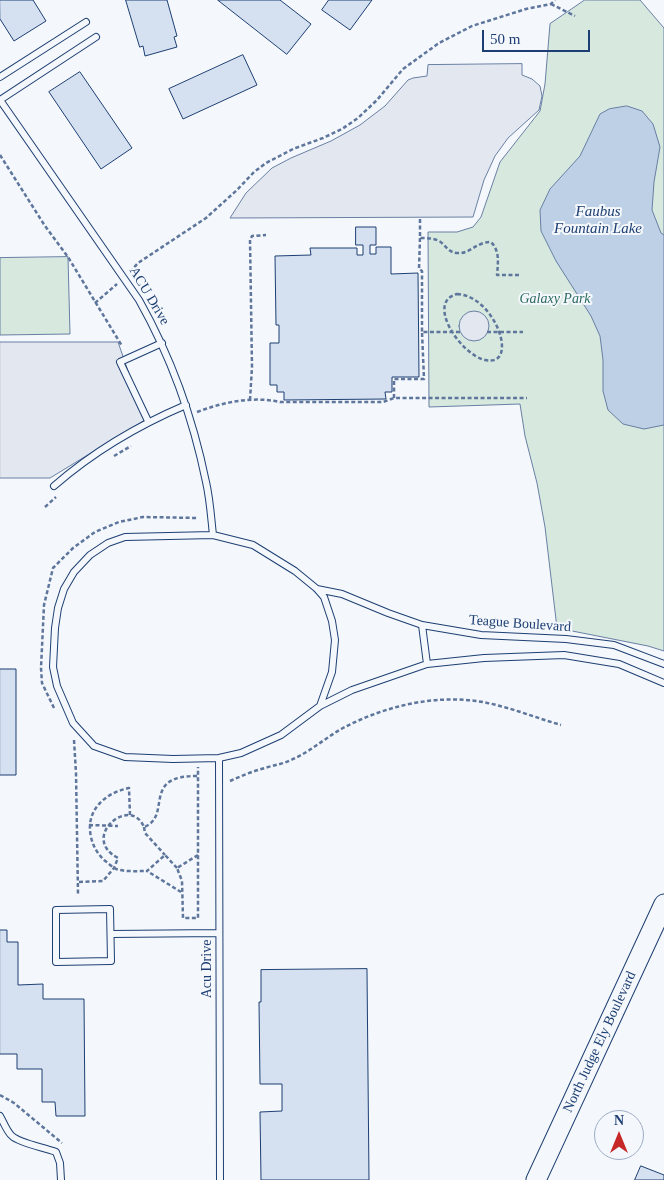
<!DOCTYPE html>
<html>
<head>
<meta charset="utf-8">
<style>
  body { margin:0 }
  #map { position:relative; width:664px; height:1180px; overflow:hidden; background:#f4f7fb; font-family:"Times New Roman",serif }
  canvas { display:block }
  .north { position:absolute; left:594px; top:1110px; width:50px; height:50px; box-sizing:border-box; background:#f4f7fb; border:1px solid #9eadc5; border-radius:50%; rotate:0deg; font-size:14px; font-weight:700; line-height:20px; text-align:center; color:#1d3f73 }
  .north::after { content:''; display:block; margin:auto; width:18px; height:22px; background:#c62828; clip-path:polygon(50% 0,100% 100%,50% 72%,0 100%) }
  .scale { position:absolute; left:482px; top:30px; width:108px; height:22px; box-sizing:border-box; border:2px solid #1d3f73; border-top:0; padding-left:6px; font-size:15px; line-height:18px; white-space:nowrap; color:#1d3f73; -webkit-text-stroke:4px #f4f7fb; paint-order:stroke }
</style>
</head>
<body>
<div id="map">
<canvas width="664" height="1180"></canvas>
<div class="north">N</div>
<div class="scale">50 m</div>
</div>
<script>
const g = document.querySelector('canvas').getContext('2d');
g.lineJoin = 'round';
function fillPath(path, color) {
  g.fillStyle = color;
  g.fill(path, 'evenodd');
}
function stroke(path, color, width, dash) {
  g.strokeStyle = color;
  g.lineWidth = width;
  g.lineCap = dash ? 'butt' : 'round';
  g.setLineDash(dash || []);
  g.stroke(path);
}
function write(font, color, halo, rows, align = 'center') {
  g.font = font + ' "Times New Roman",serif';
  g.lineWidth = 4;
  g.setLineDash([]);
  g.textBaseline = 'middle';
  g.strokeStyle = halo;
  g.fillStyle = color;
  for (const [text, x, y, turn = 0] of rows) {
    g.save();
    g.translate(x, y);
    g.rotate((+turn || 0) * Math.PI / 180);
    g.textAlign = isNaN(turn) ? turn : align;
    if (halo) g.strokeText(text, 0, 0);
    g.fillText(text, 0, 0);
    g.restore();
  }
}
const green = new Path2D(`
  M 585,0 L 640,0 L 664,28 L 664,651 L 648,646 L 557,628 L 545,527 L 537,483 L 525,436 L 520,404 L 429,407 L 428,232 L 457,232 L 473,227 L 481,217 L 500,162 L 540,111 L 545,84 L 550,24 Z
  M 68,257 L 70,334 L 0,335 L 0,258 Z`);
fillPath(green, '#d7e8df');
stroke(green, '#687fa3', 1);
const parking = new Path2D(`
  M 522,64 L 522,75 L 532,79 L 540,86 L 542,96 L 539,110 L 508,138 L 495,156 L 484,180 L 473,217 L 230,218 L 246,193 L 272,168 L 291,158 L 331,141 L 360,125 L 385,106 L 408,80 L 413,78 L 427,76 L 428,65 Z
  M459 326a15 15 0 1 1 30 0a15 15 0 1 1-30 0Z
  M 0,342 L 118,342 L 145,420 L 50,478 L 0,478 Z`);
fillPath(parking, '#e3e8f0');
stroke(parking, '#687fa3', 1);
const water = new Path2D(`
  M 627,106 L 642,111 L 653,124 L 660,147 L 654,182 L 652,210 L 661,233 L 664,235 L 664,425 L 644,429 L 623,424 L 608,410 L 603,391 L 603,360 L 600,336 L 591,316 L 556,261 L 541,231 L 540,210 L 550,189 L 580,156 L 600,114 L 609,109 Z`);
fillPath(water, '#bed0e5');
stroke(water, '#687fa3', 1);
const building = new Path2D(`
  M 0,0 L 33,0 L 46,21 L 14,41 L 0,19 Z
  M 126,0 L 167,0 L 177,36 L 174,37 L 177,47 L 145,56 L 143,46 L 140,47 Z
  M 218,0 L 280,0 L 311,24 L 287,54 Z
  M 329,0 L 372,0 L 350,30 L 322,10 Z
  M 243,55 L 257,85 L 183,119 L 169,89 Z
  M 80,72 L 132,148 L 101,169 L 49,92 Z
  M 356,227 L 376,227 L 376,245 L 370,245 L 370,254 L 376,254 L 376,247 L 391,247 L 391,274 L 418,273 L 419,377 L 392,377 L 392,392 L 385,392 L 386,399 L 284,400 L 284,392 L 277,392 L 277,385 L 270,385 L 270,343 L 279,343 L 279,325 L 276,325 L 275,256 L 311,255 L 310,248 L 357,248 L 357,255 L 363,255 L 363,245 L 356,245 Z
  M 0,669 L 16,669 L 16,775 L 0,775 Z
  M 0,930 L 7,930 L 7,942 L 18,942 L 18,985 L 43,984 L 43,999 L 84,999 L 85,1116 L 56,1116 L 55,1102 L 42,1102 L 42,1069 L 17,1069 L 17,1054 L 0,1054 Z
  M 367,969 L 369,1180 L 261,1180 L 260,1112 L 282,1111 L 282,1084 L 260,1084 L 259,1002 L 261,1002 L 261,970 Z
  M 641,1166 L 664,1175 L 664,1180 L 635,1180 Z`);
fillPath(building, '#d5e0f0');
stroke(building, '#1d3f73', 1);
const lane = new Path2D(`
  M 0,77 L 86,22
  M 0,100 L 139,300 C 171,357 193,418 206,482 C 210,499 211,517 213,535
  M 0,100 L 96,37
  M 148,421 L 120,362 L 162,343
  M 54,486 C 93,452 139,425 186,405
  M 317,589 L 342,594 L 388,613 L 422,625 L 481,635 L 566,639 L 614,645 L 664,664
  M 422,625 L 427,664
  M 320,706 L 332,672 L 335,640 L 332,621 L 324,597 L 317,589 L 295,571 L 253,545 L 213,535 L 125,537 L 108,543 L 90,555 L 74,572 L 64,589 L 58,608 L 55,628 L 53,667 L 57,686 L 73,723 L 94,746 L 125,757 L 173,759 L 219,758 L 241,753 L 281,735 L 320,706 L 352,690 L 427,664 L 484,658 L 564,655 L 619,664 L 664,683
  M 219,758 L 220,1180
  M 110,909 L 111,961 L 56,962 L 56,910 Z
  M 111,934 L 219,933
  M 0,1116 C 3,1121 7,1132 12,1136 C 21,1144 44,1147 56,1152 L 60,1163 L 61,1180`);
const secondary = new Path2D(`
  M 536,1180 L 664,904`);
stroke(lane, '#1d3f73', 8);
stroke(secondary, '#1d3f73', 21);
stroke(new Path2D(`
  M 551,4 L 575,16
  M 0,155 L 45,226 L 68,257 L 122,346
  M 420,219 L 420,238 C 427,238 433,238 439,241 C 446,245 448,253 458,253 C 470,254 476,242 491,242 C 500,251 498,263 497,275 L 520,275
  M 420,238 L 419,269 L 422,271 L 422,332
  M 130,272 L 138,263 L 206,218 L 237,190 L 254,172 L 266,163 L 293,149 L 323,138 L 342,129 L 358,118 L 377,100 L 403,69 L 439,43 L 472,26 L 526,9 L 551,4 L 555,0
  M 457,294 C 496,296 520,368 485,360 C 461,355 425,302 457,294 Z
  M 95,303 L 117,284
  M 487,332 L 523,332
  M 394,398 L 394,379 L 424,379 L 422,332 L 460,332
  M 250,400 L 252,367 L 250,240 L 252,236 L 266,235
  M 197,412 C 224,402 251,396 280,402 L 383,402 L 394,398 L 527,398
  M 114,456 L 131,446
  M 45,507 L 56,497
  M 54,708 L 42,683 L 41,668 L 44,605 L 53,568 L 73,548 L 95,532 L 119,522 L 143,517 L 198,518
  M 74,740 L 76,773 L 78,894
  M 230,781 C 241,776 253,771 265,768 C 274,765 283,764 291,760 C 310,752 325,738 343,728 C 383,707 431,695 476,701 C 505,705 533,717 561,725
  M 130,815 L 129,788 C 105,793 85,810 91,837 C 93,846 97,853 104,860 C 108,863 112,867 116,869 C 126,872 137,871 147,871
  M 89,825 L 118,826
  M 144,827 L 145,833 L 165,855
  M 198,855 L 177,868 L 182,881 L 183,918 L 198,918 L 198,767
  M 177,868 L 165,855 L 147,871 L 181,892
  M 79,882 L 103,881 L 114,868 L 118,858 C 79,838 130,794 144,827 C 173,816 140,775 198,776
  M 0,1095 L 14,1103 L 62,1143`), '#5e769c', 2.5, [4, 2.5]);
stroke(lane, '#f4f7fb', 6);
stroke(secondary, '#f4f7fb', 19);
write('14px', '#1d3f73', '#f4f7fb', [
  ["ACU Drive",149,296,59],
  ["Teague Boulevard",520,624,4],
  ["Acu Drive",207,969,-90],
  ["North Judge Ely Boulevard",600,1042,-65]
]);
write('italic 14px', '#2c6c60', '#f4f7fb', [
  ["Galaxy Park",555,299]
]);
write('italic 15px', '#1d3f73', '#f4f7fb', [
  ["Faubus",598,212],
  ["Fountain Lake",598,229]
]);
</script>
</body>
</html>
